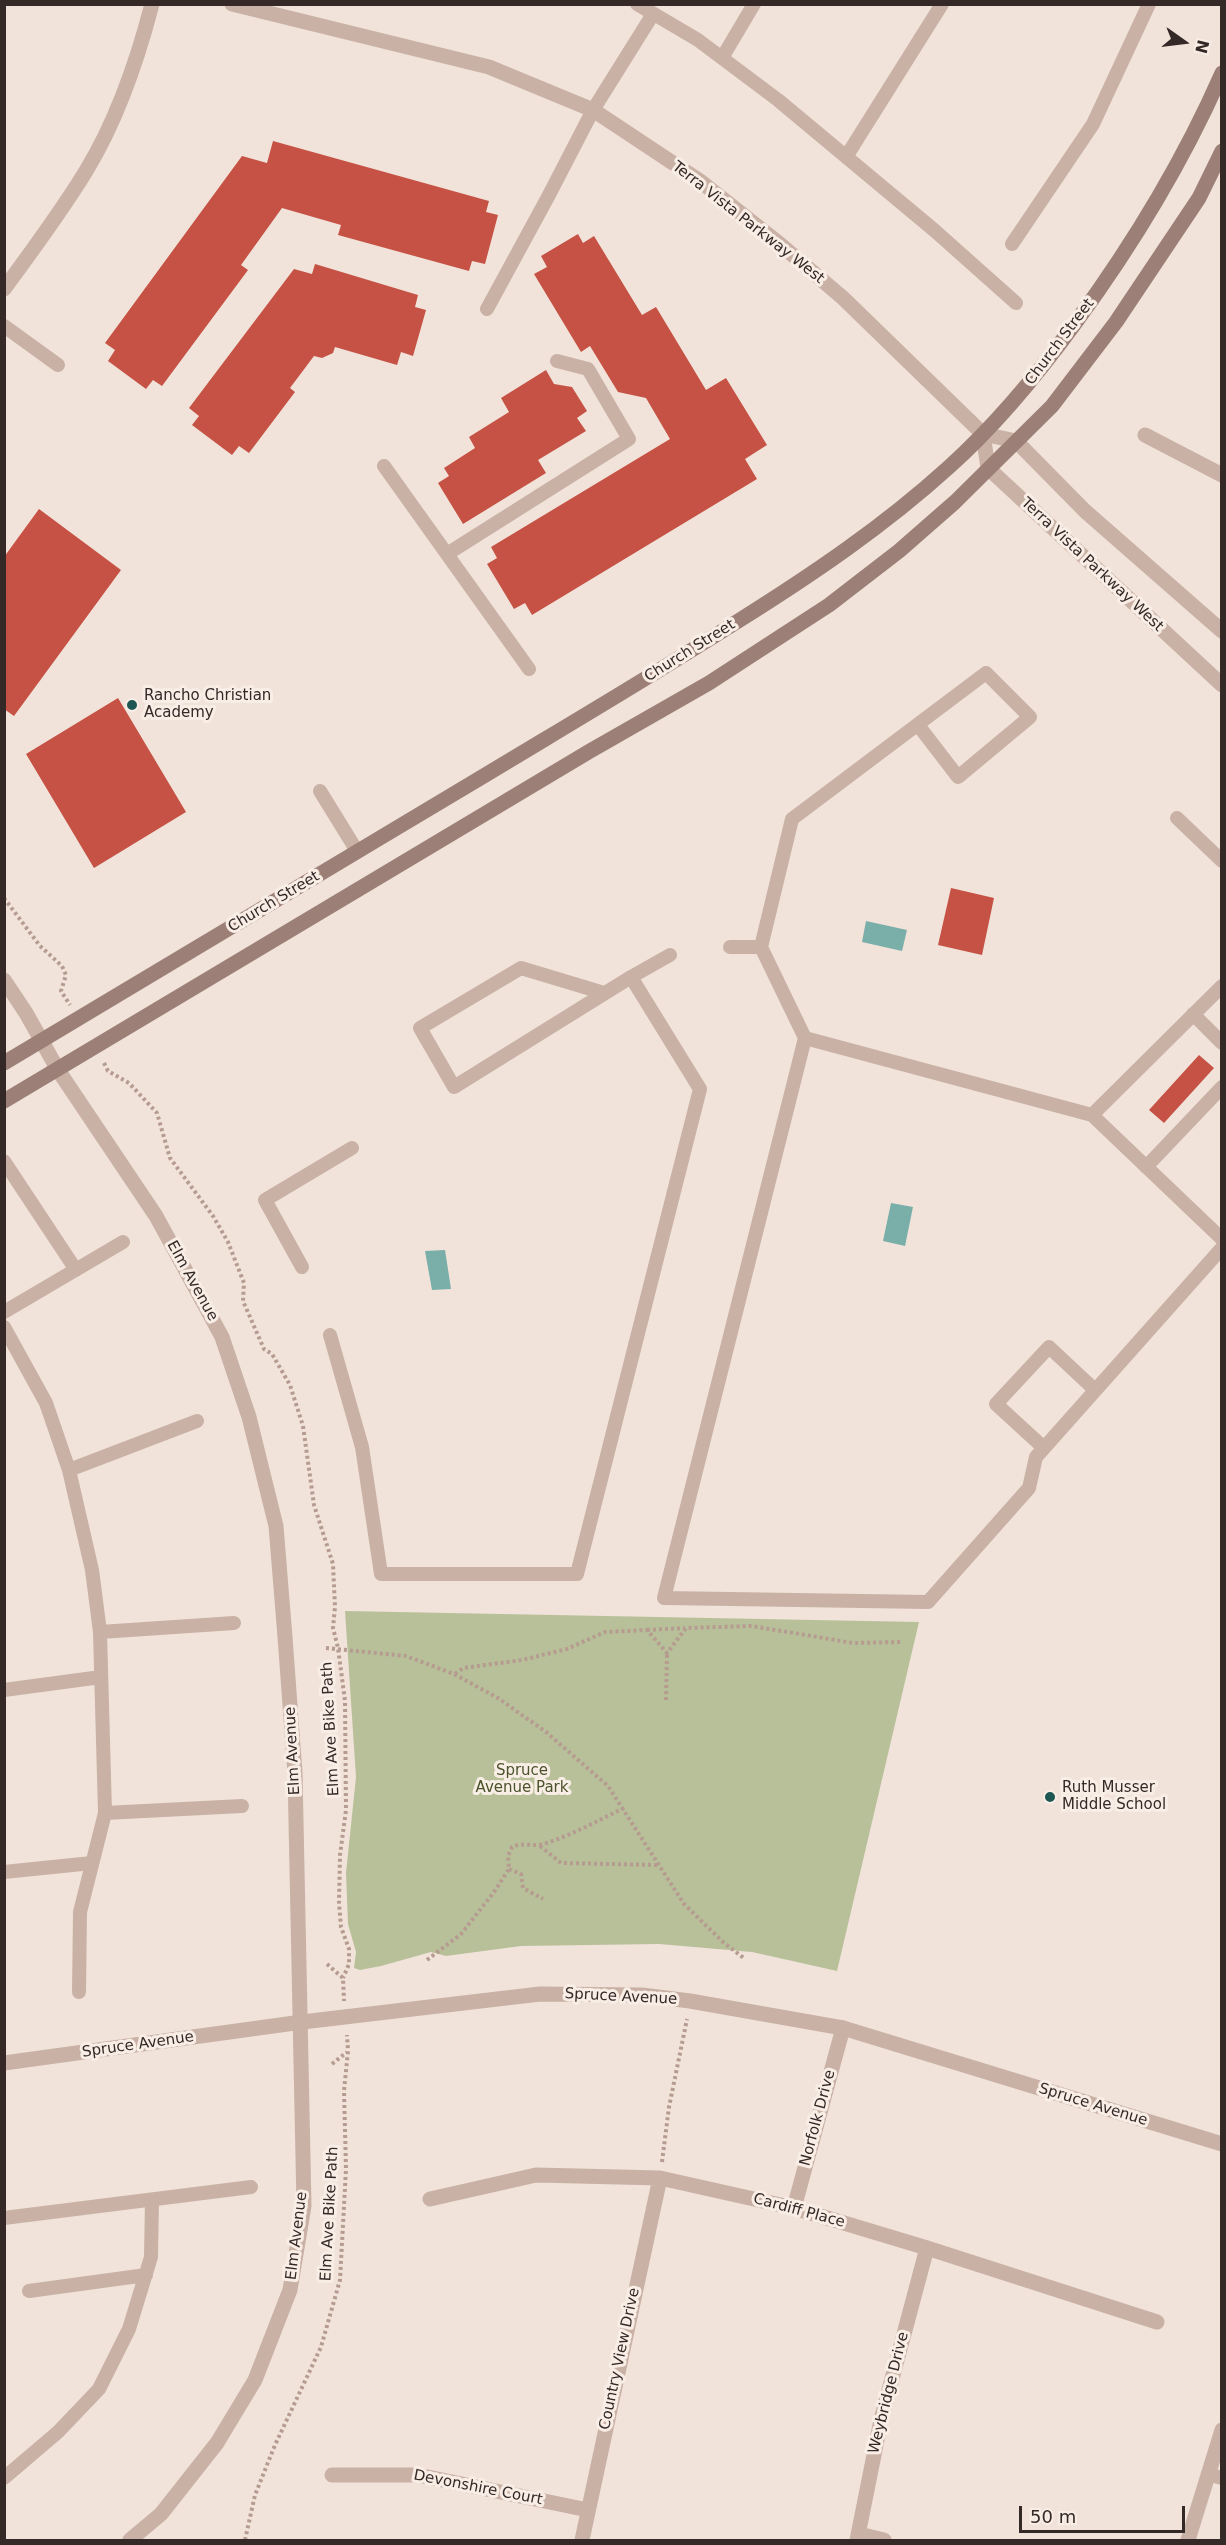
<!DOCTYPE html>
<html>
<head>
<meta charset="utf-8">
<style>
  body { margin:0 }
  #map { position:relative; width:1226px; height:2545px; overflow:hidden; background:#f1e3da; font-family:"DejaVu Sans",sans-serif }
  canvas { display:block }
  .frame { position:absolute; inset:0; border:6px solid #352927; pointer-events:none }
  .north { position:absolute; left:1154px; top:12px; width:60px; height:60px; -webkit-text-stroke:4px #f9eee6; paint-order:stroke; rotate:104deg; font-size:16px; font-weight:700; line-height:24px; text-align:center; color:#352927 }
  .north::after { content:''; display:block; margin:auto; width:21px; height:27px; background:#352927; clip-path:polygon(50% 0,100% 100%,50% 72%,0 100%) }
  .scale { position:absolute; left:1019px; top:2506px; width:166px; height:27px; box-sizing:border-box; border:3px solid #352927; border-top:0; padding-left:8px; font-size:18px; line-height:21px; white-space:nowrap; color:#352927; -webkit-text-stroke:4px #f9eee6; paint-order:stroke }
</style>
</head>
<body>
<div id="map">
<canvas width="1226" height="2545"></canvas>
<div class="frame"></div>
<div class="north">N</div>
<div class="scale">50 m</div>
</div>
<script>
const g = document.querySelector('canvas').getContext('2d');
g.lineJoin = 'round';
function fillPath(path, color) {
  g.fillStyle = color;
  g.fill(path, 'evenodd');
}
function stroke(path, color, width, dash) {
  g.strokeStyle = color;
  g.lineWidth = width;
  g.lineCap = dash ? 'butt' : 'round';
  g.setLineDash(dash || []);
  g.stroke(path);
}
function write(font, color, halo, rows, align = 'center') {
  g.font = font + ' "DejaVu Sans",sans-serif';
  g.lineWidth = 6;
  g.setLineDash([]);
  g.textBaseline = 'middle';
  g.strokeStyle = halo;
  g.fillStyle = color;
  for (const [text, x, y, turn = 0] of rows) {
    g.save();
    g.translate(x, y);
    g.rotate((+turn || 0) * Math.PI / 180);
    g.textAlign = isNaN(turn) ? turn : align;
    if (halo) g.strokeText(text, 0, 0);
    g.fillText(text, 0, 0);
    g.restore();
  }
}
fillPath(new Path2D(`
  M 345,1611 L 919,1622 L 837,1971 L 752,1952 L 659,1944 L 521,1946 L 446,1956 L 431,1952 L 381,1966 L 360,1970 L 354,1968 L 356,1952 L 348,1924 L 346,1873 L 356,1777 Z`), '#b8c09a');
fillPath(new Path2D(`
  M 866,921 L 907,930 L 902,951 L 862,942 Z
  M 891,1203 L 913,1207 L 905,1246 L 883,1241 Z
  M 445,1250 L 451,1289 L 432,1290 L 425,1251 Z`), '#79aea9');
fillPath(new Path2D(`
  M 273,141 L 489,201 L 486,212 L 498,215 L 485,264 L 472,261 L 469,271 L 338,235 L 341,225 L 282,208 L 241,265 L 248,270 L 162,386 L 153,380 L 146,389 L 108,361 L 115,350 L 105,343 L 242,156 L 267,163 Z
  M 578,234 L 583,243 L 594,236 L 642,315 L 656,307 L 706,390 L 726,378 L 767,445 L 745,459 L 757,479 L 532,615 L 525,603 L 514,609 L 487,564 L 497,558 L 491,547 L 670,439 L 646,398 L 618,392 L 590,346 L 581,352 L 534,274 L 547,267 L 541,256 Z
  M 315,264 L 418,295 L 415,307 L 426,310 L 413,356 L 401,352 L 397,365 L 335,347 L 333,353 L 322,358 L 314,356 L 290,388 L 295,392 L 249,453 L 239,446 L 232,455 L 192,425 L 199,416 L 189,408 L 294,269 L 312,274 Z
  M 546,370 L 554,384 L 572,387 L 587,411 L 577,418 L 586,431 L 538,460 L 546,473 L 463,524 L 438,483 L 449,476 L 444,468 L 475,448 L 469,437 L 509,412 L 501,398 Z
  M 39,509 L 121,570 L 14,716 L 4,709 L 4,557 Z
  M 118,698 L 186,812 L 94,868 L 26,754 Z
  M 951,888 L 994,898 L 982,955 L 938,945 Z
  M 1199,1055 L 1214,1068 L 1164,1123 L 1149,1110 Z`), '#c55244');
stroke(new Path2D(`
  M 4,898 L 40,946 L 62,966 L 66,975 L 61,991 L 70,1005
  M 104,1063 L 108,1071 L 129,1083 L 157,1113 L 170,1158 L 213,1216 L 228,1242 L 244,1283 L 243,1301 L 264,1349 L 272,1354 L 290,1385 L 303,1426 L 314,1505 L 333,1564 L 335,1607 L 333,1628 L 338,1648 L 345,1701 L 346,1810 L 340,1855 L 339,1903 L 341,1927 L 349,1949 L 349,1964 L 343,1978
  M 647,1630 L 685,1628
  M 326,1648 L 406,1656 L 454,1674 L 498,1698 L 546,1732 L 608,1786 L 684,1904 L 723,1942 L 745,1959
  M 455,1674 L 463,1668 L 522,1660 L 567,1649 L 605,1632 L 647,1630 L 667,1653 L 686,1628 L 752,1626 L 853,1643 L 903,1642
  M 666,1700 L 667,1653
  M 540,1846 L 561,1863 L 660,1865
  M 509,1869 L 521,1874 L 523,1888 L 543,1899
  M 427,1960 L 461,1934 L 494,1892 L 509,1869 L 508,1856 L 512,1847 C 523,1842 533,1847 544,1844 C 572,1835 597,1821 624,1808
  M 327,1964 L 343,1978 L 344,2001
  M 332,2064 L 347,2052
  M 662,2162 L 669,2107 L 687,2019
  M 245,2540 L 255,2495 L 275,2445 L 321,2347 L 340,2280 L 346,2169 L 344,2091 L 348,2051 L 347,2035`), '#b59b90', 4, [3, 3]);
stroke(new Path2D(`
  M 637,4 L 698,40 L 778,100 L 934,230 L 1016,303
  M 722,58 L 754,4
  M 846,157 L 942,4
  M 1012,244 L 1093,124 L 1149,4
  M 487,309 L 549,195 L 593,110 L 653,14
  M 4,326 L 58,365
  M 384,466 L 529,669
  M 447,554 L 629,439 L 588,369 L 557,361
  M 918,725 L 958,777 L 1030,717 L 986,673 L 792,819 L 761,947 L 805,1038 L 1092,1115 L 1222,1239
  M 320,791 L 357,851
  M 1177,818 L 1222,861
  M 730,947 L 761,947
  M 604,993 L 521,968 L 420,1028 L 454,1087 L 631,977
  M 1193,1014 L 1222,1043
  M 805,1038 L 664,1598 L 928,1602 L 1029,1488 L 1036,1457 L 1222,1248
  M 1092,1115 L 1222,986
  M 4,1161 L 76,1270
  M 1146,1167 L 1222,1087
  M 302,1267 L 265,1200 L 352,1148
  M 4,1312 L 123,1242
  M 4,1327 L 46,1403 L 69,1470 L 92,1570 L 100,1632 L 105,1813 L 80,1912 L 79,1992
  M 330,1335 L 362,1447 L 381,1574 L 577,1574 L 700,1089 L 631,977 L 670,955
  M 1044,1448 L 996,1404 L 1049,1347 L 1095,1390
  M 69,1470 L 197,1421
  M 100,1632 L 234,1623
  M 4,1690 L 101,1677
  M 105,1813 L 242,1806
  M 4,1872 L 92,1863
  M 4,2218 L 251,2187
  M 29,2291 L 146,2275
  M 1208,2474 L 1222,2478
  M 4,2478 L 58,2432 L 99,2389 L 129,2329 L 151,2257 L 152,2201`), '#c9b1a6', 14);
stroke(new Path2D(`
  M 1145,435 L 1222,475
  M 4,980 L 26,1013 L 58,1070 L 156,1216 L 222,1337 L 249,1417 L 276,1526 L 285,1637 L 295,1773 L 304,2206 L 290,2290 L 255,2380 L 217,2443 L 161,2514 L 130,2540
  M 430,2199 L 536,2175 L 660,2178 L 794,2208 L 927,2248 L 1157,2322
  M 794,2208 L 843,2028
  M 332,2475 L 418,2475 L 588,2510
  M 859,2534 L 884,2540
  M 582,2540 L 660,2178
  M 857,2540 L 881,2420 L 927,2248`), '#c9b1a6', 15);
stroke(new Path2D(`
  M 232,4 L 489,67 L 593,110 L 700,181 L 781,245 L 843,298 L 983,434 L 1016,441 L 1085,511 L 1222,631
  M 4,289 C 32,251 61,212 86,171 C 117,120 137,62 152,4
  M 983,434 L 988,468 L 1222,685
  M 4,2063 L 302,2022 L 540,1994 L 642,1995 L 690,2001 L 843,2028 L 1222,2144
  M 1188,2540 L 1222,2430`), '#c9b1a6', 15);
stroke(new Path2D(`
  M 4,1063 C 166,967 326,870 487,774 C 570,724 653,675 735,623 C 810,576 883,527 949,467 C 997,424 1038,374 1076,322 C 1133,244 1183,162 1222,73
  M 4,1101 L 590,751 L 709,683 L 829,605 L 899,551 L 955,502 L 1052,406 L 1116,322 L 1199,198 L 1222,151`), '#9c8077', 15);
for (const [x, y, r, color] of [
  [132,705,6,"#1d5652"],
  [1050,1797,6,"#1d5652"]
]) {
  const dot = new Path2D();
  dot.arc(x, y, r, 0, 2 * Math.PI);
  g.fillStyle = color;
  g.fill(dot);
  stroke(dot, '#f9eee6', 2);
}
write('15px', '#352927', '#f9eee6', [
  ["Terra Vista Parkway West",748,223,38],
  ["Church Street",1060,342,-53],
  ["Terra Vista Parkway West",1092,565,43],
  ["Church Street",690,651,-32],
  ["Church Street",274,902,-31],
  ["Elm Avenue",192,1281,61],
  ["Elm Ave Bike Path",331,1729,-93],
  ["Elm Avenue",293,1751,-93],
  ["Spruce Avenue",621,1997,3],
  ["Spruce Avenue",138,2045,-8],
  ["Spruce Avenue",1093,2105,17],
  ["Norfolk Drive",818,2118,-75],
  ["Cardiff Place",799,2211,15],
  ["Elm Ave Bike Path",330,2214,-87],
  ["Elm Avenue",297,2236,-83],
  ["Country View Drive",620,2359,-78],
  ["Weybridge Drive",889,2393,-76],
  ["Devonshire Court",478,2488,11]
]);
write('15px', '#352927', '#f9eee6', [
  ["Rancho Christian",144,696],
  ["Academy",144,713],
  ["Ruth Musser",1062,1788],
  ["Middle School",1062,1805]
], 'left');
write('15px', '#4a532b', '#f9eee6', [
  ["Spruce",522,1771],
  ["Avenue Park",522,1788]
]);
</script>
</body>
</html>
